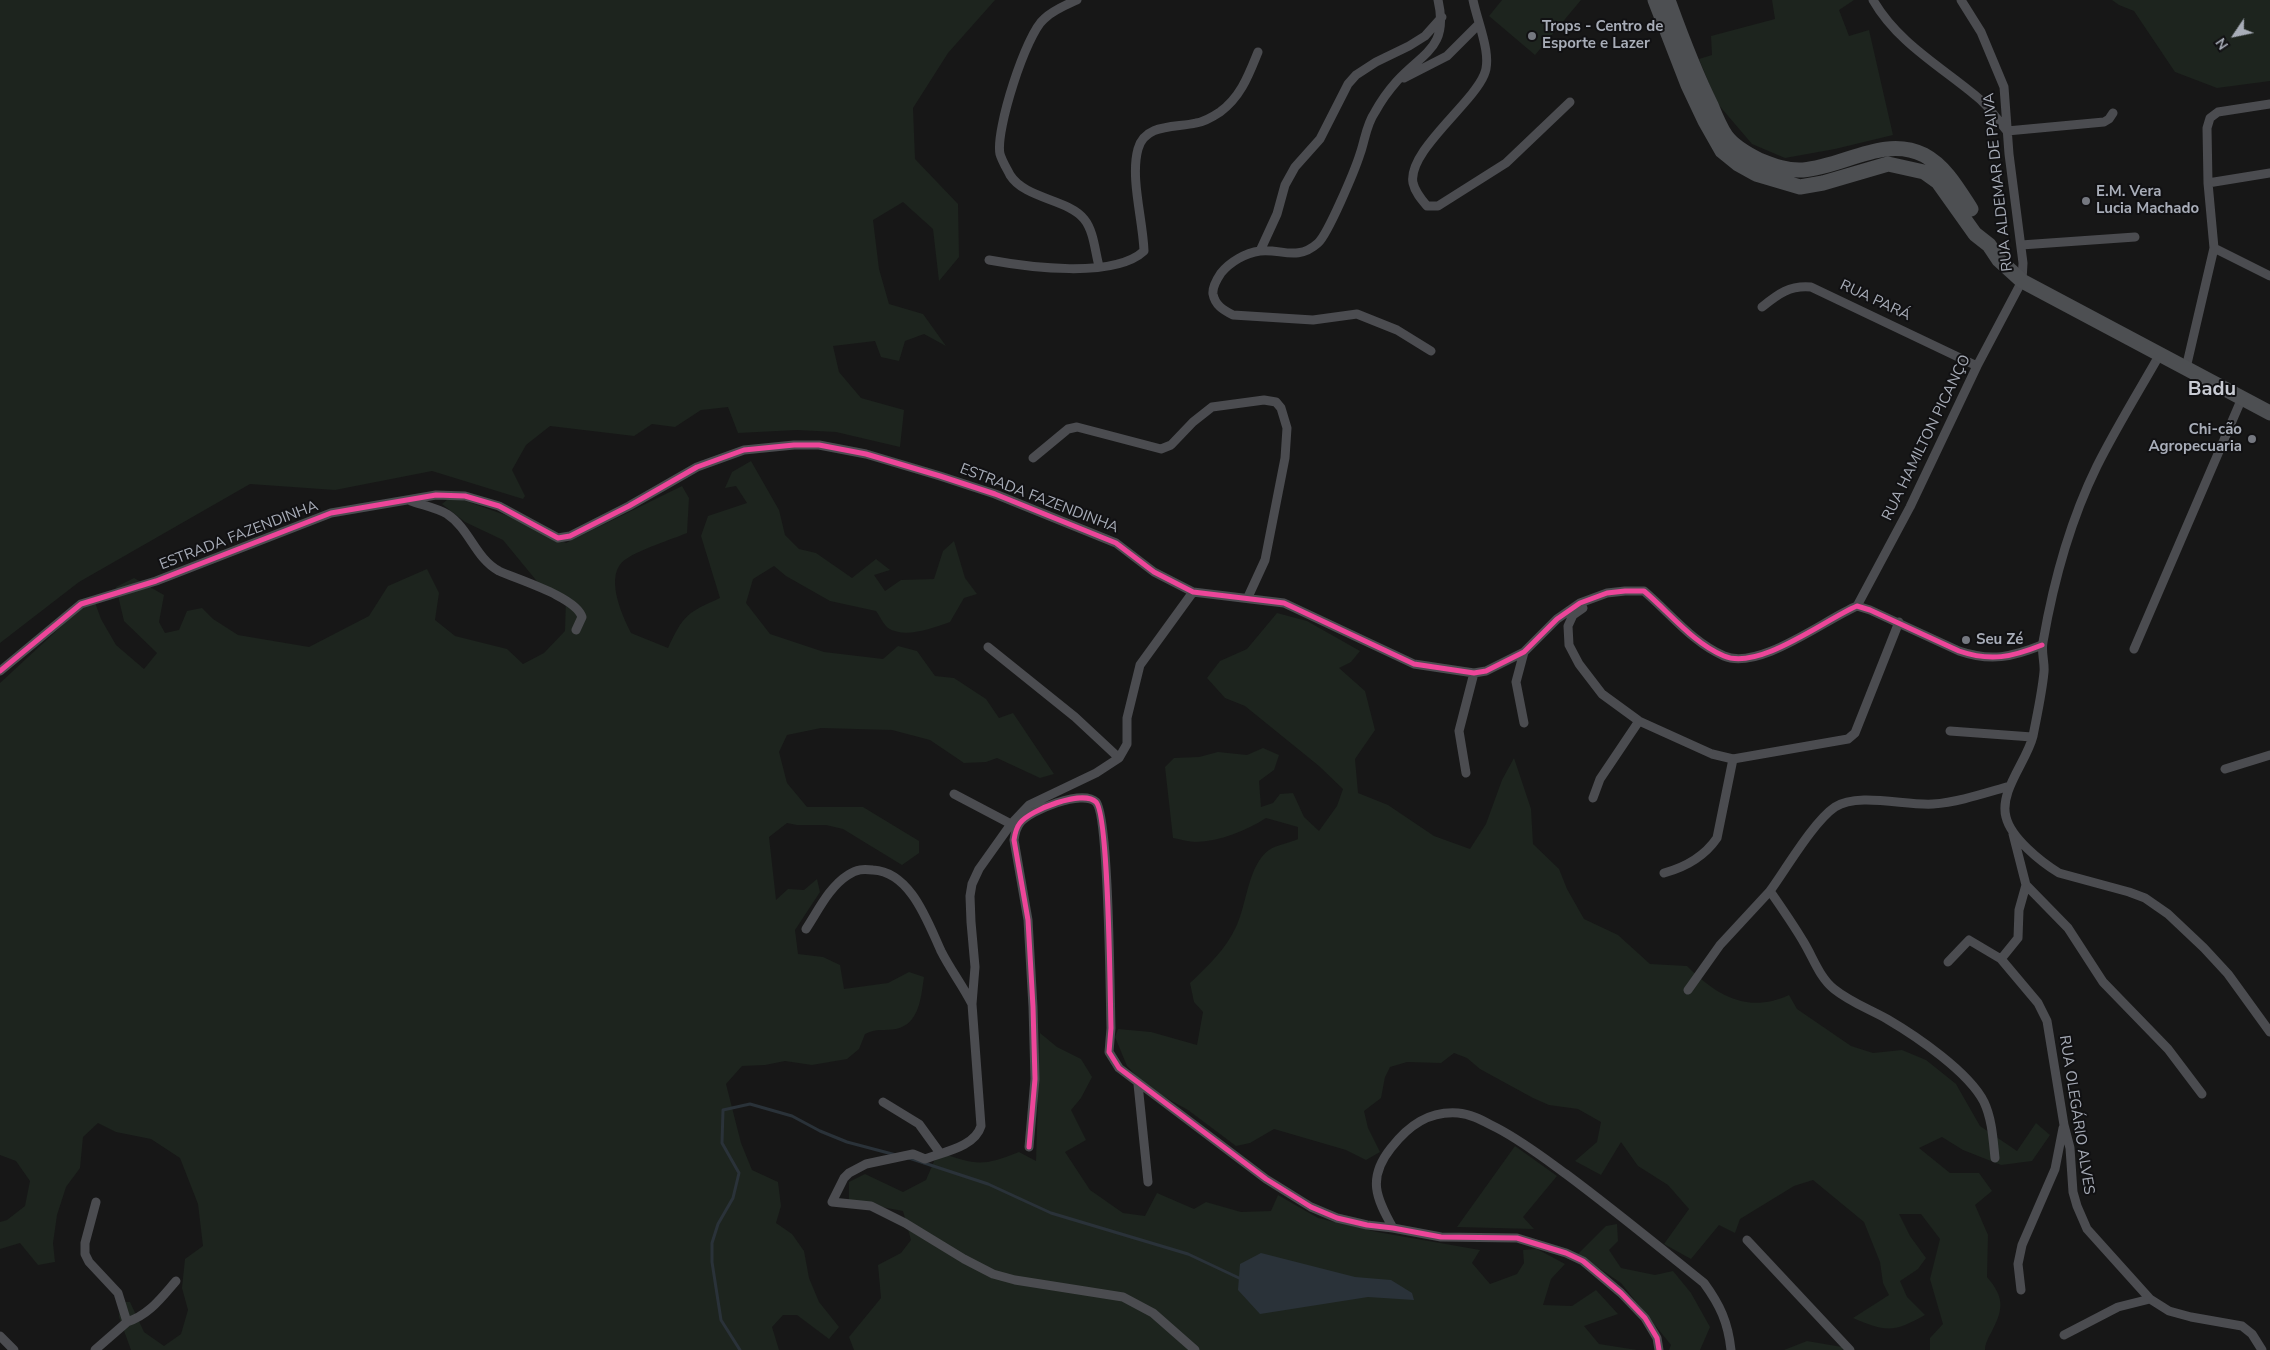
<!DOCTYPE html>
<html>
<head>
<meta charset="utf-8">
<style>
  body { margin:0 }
  #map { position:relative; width:2270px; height:1350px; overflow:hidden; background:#171717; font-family:"Nunito Sans",sans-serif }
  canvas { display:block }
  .north { position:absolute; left:2210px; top:10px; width:50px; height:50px; -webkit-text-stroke:4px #111113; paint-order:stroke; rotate:236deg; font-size:14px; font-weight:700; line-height:20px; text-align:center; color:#a8adb8 }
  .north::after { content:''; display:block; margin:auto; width:18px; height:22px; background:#a8adb8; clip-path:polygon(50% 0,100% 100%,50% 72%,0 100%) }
</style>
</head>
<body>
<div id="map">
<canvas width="2270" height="1350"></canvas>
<div class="north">N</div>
</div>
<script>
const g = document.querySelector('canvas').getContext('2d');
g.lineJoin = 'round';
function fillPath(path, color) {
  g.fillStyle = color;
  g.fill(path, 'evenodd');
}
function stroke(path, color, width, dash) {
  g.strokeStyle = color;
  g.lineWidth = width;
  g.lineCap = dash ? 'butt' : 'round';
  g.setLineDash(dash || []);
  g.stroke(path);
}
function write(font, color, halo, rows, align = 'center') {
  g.font = font + ' "Nunito Sans",sans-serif';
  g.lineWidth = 4;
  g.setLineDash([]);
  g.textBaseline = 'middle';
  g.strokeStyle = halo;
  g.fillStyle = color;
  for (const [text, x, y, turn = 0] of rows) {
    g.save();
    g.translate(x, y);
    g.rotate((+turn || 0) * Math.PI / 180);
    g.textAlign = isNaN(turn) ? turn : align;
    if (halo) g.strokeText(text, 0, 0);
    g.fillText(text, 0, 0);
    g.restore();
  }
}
fillPath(new Path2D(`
  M 0,0 L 995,0 L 948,53 L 913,108 L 915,159 L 958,204 L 959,257 L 939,281 L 933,229 L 903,202 L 873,220 L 879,269 L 889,304 L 923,314 L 946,346 L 924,334 L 905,341 L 899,361 L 881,357 L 875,341 L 833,346 L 839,372 L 861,398 L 904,410 L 900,447 L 836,432 L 797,430 L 738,433 L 728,407 L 701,410 L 675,427 L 652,424 L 634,436 L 550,426 L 526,445 L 512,470 L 525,496 L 523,499 L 432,471 L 335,490 L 250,484 L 79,582 L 0,643 Z
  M 1502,0 L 1581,0 L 1535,55 L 1489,16 Z
  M 1772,0 L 1854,0 L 1839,10 L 1849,36 L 1869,30 L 1893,135 L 1835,149 L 1785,158 L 1752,144 L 1717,103 L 1699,59 L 1712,55 L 1711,36 L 1775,19 Z
  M 2112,0 L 2270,0 L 2270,81 L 2217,88 L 2175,72 L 2134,11 L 2119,5 Z
  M 751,461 L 779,510 L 785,535 L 799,549 L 816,553 L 852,578 L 876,559 L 890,570 L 874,575 L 885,591 L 901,580 L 934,579 L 943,551 L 954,541 L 965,578 L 977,594 L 964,598 L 950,622 C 932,628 905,639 888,628 C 883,624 880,616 876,611 L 830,601 L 786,576 L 774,566 L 753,579 L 746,603 L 770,634 L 824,652 L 883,659 L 898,646 L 917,651 L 935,676 L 954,678 L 986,699 L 999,718 L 1013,713 L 1054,774 L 1040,778 L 997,758 L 986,762 L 964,763 L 930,740 L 892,730 L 821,728 L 787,735 L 779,752 L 787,783 L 807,807 L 863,807 L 919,841 L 919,853 L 902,865 L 843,829 L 826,825 L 797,825 L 787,823 L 769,837 L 776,900 L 788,889 L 804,890 L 817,879 L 820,892 L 795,930 L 798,954 L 823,957 L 840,965 L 844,989 L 888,983 L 909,972 L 924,977 C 921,996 920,1024 896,1029 C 885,1031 876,1028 865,1034 L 859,1049 L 847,1059 L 812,1065 L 785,1061 L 765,1065 L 742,1066 L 726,1084 L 741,1143 L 752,1170 L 778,1182 L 781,1206 L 776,1223 L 792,1234 L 804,1251 L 809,1278 L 819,1302 L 839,1327 L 829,1339 L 797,1315 L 783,1315 L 772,1327 L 779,1350 L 131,1350 L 119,1317 L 120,1302 L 130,1302 L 144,1332 L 164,1346 L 181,1334 L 188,1310 L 182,1288 L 185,1259 L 203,1246 L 198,1204 L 180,1158 L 151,1139 L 116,1132 L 98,1123 L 83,1137 L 80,1168 L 66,1187 L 57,1215 L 53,1243 L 55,1262 L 38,1265 L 20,1243 L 0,1249 L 0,1222 L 7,1220 L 25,1206 L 30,1181 L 16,1161 L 0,1155 L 0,683 L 93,597 L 101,619 L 116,645 L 144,669 L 157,653 L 124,621 L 116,587 L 134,578 L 164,595 L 159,622 L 165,633 L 179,630 L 187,611 L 202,608 L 213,619 L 238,635 L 309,647 L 369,616 L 388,586 L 427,569 L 439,593 L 435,620 L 455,636 L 507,649 L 523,664 L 544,653 L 565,631 L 566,598 L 540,585 L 503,540 L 465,522 L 442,504 L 452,496 L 508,516 L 566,543 L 682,486 L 689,498 L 687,533 C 670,540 641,549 626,559 C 603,574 622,615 631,633 L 668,648 C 684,614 687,613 720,598 L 701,536 L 708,516 L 747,503 L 736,486 L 725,488 L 732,472 Z
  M 1277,613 L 1307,621 L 1360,651 L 1351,662 L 1339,668 L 1365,691 L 1375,730 L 1355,759 L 1358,793 L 1388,805 L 1434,836 L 1470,849 L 1486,824 L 1502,780 L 1514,758 L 1531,809 L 1533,844 L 1559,869 L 1567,889 L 1584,919 L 1618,935 L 1650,964 L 1687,966 C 1717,996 1748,1014 1789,995 L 1797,1009 L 1851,1046 L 1873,1053 L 1902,1050 L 1926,1060 L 1956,1084 L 1980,1126 L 2017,1151 L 2036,1123 L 2050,1135 L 2032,1161 L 2001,1165 L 1963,1150 L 1942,1137 L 1919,1148 L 1950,1173 L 1979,1173 L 1992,1191 L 1975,1205 L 1988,1235 L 1987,1277 C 2004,1297 2004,1308 1992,1331 C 1989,1337 1985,1343 1985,1350 L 1930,1350 L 1930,1338 L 1943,1324 L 1930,1279 L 1940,1239 L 1921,1214 L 1899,1214 L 1910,1236 L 1926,1258 L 1918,1269 L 1900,1281 L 1907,1297 L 1925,1315 C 1893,1333 1886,1332 1853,1318 L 1889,1295 L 1883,1283 L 1880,1262 L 1864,1222 L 1813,1180 L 1794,1186 L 1740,1219 L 1735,1233 L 1719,1225 L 1691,1259 L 1664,1244 L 1689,1209 L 1668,1185 L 1638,1166 L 1621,1142 L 1601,1175 L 1575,1161 L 1597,1142 L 1601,1122 L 1578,1109 L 1549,1105 L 1533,1098 L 1480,1069 L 1467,1058 L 1454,1053 L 1441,1063 L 1407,1062 L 1390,1067 L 1385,1077 L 1381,1098 L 1364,1111 L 1368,1128 L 1380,1152 L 1366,1160 L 1346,1150 L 1274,1129 L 1250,1143 L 1236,1146 L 1188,1110 L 1148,1088 L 1127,1066 L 1115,1037 L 1118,1029 L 1151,1032 L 1197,1045 L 1203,1012 L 1194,1002 L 1190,983 C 1207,967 1226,949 1236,927 C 1247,904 1248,865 1269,850 C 1276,845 1289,843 1298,839 L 1298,827 L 1266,818 C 1246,831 1220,841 1196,842 C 1189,842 1180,839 1173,838 L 1165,767 L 1174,758 L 1199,757 L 1218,752 L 1247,755 L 1263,748 L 1279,755 L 1274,770 L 1259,781 L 1261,807 L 1273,803 L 1280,794 L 1293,793 L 1304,817 L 1319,831 L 1337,806 L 1343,789 L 1319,766 L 1245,706 L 1225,698 L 1207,678 L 1220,661 L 1247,649 Z
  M 1040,1033 L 1057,1047 L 1081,1059 L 1092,1077 L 1081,1098 L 1071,1110 L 1086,1140 L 1065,1152 L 1090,1190 L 1123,1213 L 1145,1216 L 1157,1193 L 1194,1209 L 1206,1202 L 1241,1212 L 1271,1211 L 1278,1195 L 1318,1218 L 1377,1232 L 1480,1250 L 1472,1263 L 1490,1284 L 1517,1274 L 1524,1263 L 1523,1250 L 1537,1249 L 1565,1264 L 1551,1279 L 1543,1305 L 1572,1306 L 1596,1290 L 1618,1314 L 1584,1326 L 1599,1344 L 1637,1350 L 854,1350 L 849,1337 L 881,1298 L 878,1265 L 901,1253 L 911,1240 L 903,1211 L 849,1201 L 849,1182 L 865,1174 L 903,1192 L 926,1180 L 938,1152 C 977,1165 981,1167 1019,1152 L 1036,1161 Z
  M 1515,1146 L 1557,1176 L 1523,1217 L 1534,1229 L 1457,1227 Z
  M 1617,1224 L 1618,1241 L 1609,1250 L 1621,1268 L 1655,1275 L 1673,1271 L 1691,1293 L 1710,1327 L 1700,1350 L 1669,1350 L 1671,1345 L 1621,1283 L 1578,1254 L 1606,1226 Z
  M 1807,1341 L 1842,1347 L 1843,1350 L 1784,1350 Z`), '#1d241e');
fillPath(new Path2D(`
  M 1261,1253 L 1355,1277 L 1391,1280 L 1412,1293 L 1414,1300 L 1368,1297 L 1260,1314 L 1238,1290 L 1240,1264 Z`), '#2a3239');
stroke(new Path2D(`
  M 909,1158 L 988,1184 L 1051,1213 L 1188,1254 L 1239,1278
  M 740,1350 L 721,1320 L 712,1262 L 712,1243 L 718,1224 L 733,1198 L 739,1173 L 722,1143 L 723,1110 L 750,1104 L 792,1116 L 820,1131 L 847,1142 L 896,1155`), '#2a3239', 3);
stroke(new Path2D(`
  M 1077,0 C 1066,5 1053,10 1044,19 C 1026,34 995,131 1000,154 C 1002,161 1007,169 1010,175 C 1025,199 1068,199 1084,219 C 1094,231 1095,252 1099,266
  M 1473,0 C 1477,21 1493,56 1484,75 C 1472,104 1407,152 1413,183 C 1415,192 1421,199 1427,206 L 1438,206 L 1506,163 L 1570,102
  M 1873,0 C 1897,42 1940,66 1976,96 C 1988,105 1997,119 2007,131
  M 1404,78 L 1447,56 L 1478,25
  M 2007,131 L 2104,122 L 2109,119 L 2113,113
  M 2208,183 L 2270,173
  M 2021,245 L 2135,237
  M 2214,248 L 2270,276
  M 1260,251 L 1277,214 L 1285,185 L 1295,167 L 1320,139 L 1348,84 L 1356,75 L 1376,62 L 1409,46 L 1425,36 L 1442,17
  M 989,260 C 1027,267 1114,279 1144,251 C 1143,220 1130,178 1138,149 C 1145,123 1176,128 1196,123 C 1204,122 1214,116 1220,112 C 1241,97 1249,74 1258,52
  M 1762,307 C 1778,294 1790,285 1811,287 L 1977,366
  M 1431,351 L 1397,330 L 1357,314 L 1313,320 L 1233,315 C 1223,310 1215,305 1213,294 C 1212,287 1217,279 1221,273 C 1230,262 1245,253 1260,251 C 1280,248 1297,262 1318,243 C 1328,234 1355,170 1360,154 C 1365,140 1366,125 1375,112 C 1381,101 1389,90 1397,81 C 1424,52 1449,47 1438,0
  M 2160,354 C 2139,391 2116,428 2097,466 C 2071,519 2053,584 2043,642 C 2041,652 2045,663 2044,672 C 2042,693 2037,715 2033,736 C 2027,761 1999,791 2006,817 C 2011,838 2041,862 2059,873 L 2129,892 L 2145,898 L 2168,914 L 2204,948 L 2228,974 L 2270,1032
  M 2186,368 L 2214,248 L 2208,183 L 2207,128 L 2210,118 L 2218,112 L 2270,104
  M 1033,458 L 1068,429 L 1077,427 L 1161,449 L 1171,445 L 1193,422 L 1212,407 L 1264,400 L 1276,402 L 1281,408 L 1287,428 L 1285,458 L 1265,560 L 1248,597
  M 411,501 C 422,505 437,508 447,514 C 470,529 475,558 499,571 C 519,580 576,597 582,617 L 576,630
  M 1193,592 L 1140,665 L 1127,718 L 1127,744 L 1119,758 L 1096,773 L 1029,805 L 1011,824 L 979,869 L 972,884 L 970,896 L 971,922 L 975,967 L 972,1004 L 981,1126 C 975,1147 943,1152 925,1159 L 913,1154 L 866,1164 L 849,1173 L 844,1178 L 832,1202 L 871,1206 L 905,1223 L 964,1259 L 993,1274 L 1015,1280 L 1123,1297 L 1153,1313 L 1195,1350
  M 1857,606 L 1910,507 L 1977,366 L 2022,281 L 2023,263 L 2009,154 L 2004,87 L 1981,32 L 1961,0
  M 1583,608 L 1573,615 L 1568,626 L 1569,645 L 1579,664 L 1602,694 L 1639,721 L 1712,754 L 1733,759 L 1848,739 L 1855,733 L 1899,622
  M 988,647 L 1075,717 L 1119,758
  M 2134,649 L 2242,398
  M 1524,652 L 1516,682 L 1524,723
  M 0,671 L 81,604 L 156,581 L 331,513 L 436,495 L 465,496 L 499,506 L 558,538 L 570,536 L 629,506 L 697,467 L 744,450 L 794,445 L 819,445 L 866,454 L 940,476 L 995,494 L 1116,543 L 1154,572 L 1193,592 L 1284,603 L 1414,664 L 1474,673 L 1486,671 L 1524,652 L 1557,619 L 1580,603 L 1607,593 L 1625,591 L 1644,591 C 1670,613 1693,643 1724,656 C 1759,671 1824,620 1857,606 L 1870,610 L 1959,651 C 1991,662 2012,657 2042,645
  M 1950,731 L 2032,737
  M 2225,769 L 2270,755
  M 1466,773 L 1459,731 L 1474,673
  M 954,794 L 1011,824
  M 1593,798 L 1600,779 L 1639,721
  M 2013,834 L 2026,885 L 2019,910 L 2018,938 L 2001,959 L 2038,1003 L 2047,1021 L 2064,1125 L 2070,1148 L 2073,1192 L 2077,1206 L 2087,1229 L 2150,1299 L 2169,1311 L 2191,1317 L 2242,1326 L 2252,1334 L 2262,1350
  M 1664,873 C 1686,867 1704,857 1717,838 L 1733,759
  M 2026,885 L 2068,928 L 2103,982 L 2168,1049 L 2202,1094
  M 806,929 C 818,911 829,887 848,875 C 857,869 863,869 873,870 C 911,872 928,923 941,951 C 950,969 963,986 972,1004
  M 1948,962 L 1969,940 L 2001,959
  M 1688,990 L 1720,945 L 1770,891
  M 1138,1084 L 1148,1182
  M 883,1102 L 919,1124 L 940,1153
  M 1029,1147 L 1035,1079 L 1033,1007 L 1028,920 L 1014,840 C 1015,833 1016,828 1020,823 C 1030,810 1083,789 1096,802 C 1109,815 1110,997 1111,1028 L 1109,1052 L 1119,1068 L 1266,1179 L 1311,1207 L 1337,1218 L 1367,1225 L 1393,1228 L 1441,1237 L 1517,1238 L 1566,1253 L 1583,1261 L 1621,1293 L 1645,1318 L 1657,1338 L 1659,1350
  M 1995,1158 C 1993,1139 1992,1119 1984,1102 C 1969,1072 1916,1036 1887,1019 C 1869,1009 1850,1002 1834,989 C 1819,977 1813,957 1803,941 C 1793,924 1781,907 1770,891 C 1786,869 1814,821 1835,807 C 1858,792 1906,806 1933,804 C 1959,802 1985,793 2010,786
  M 1393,1228 C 1376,1198 1367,1178 1391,1148 C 1409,1125 1429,1111 1458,1113 C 1472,1114 1485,1122 1497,1128 C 1522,1141 1544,1158 1566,1174 C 1613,1209 1658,1246 1704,1283 C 1720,1305 1728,1322 1731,1350
  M 1747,1240 L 1850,1350
  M 2021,1290 L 2018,1264 L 2022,1245 L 2055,1169 L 2063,1128
  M 127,1322 C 149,1315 161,1298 176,1281
  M 2064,1335 L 2118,1307 L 2150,1299
  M 0,1336 L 14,1350
  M 95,1350 L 127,1322 L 118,1293 L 89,1262 L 85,1254 L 85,1243 L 96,1202`), '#4b4c50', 9);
stroke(new Path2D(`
  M 1655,0 L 1688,85 L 1705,121 L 1722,151 L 1738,164 L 1756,174 L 1800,187 L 1823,183 L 1888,164 L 1924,172 L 1938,182 L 1975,234 L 1989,245 L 1999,260 L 2022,281 L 2270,413
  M 1668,0 C 1681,36 1694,71 1711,105 C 1715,115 1720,127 1726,136 C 1734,147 1747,154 1759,160 C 1774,166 1787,171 1803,170 C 1844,167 1884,135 1924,155 C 1945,166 1958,189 1971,209`), '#4d4f52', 15);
stroke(new Path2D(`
  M 0,671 L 81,604 L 156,581 L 331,513 L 436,495 L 465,496 L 499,506 L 558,538 L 570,536 L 629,506 L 697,467 L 744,450 L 794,445 L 819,445 L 866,454 L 940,476 L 995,494 L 1116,543 L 1154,572 L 1193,592 L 1284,603 L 1414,664 L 1474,673 L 1486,671 L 1524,652 L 1557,619 L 1580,603 L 1607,593 L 1625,591 L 1644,591 C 1670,613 1693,643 1724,656 C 1759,671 1824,620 1857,606 L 1870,610 L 1959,651 C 1991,662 2012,657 2042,645
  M 1029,1147 L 1035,1079 L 1033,1007 L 1028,920 L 1014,840 C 1015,833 1016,828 1020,823 C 1030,810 1083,789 1096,802 C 1109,815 1110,997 1111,1028 L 1109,1052 L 1119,1068 L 1266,1179 L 1311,1207 L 1337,1218 L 1367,1225 L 1393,1228 L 1441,1237 L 1517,1238 L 1566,1253 L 1583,1261 L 1621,1293 L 1645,1318 L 1657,1338 L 1659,1350`), '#ed469a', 5);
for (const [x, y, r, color] of [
  [1532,36,5,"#757880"],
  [2086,201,5,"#757880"],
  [2252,439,5,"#757880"],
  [1966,640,5,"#757880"]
]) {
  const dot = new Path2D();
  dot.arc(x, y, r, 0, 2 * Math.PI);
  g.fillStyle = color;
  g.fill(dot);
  stroke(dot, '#111113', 2);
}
write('bold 15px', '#a8adb8', '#111113', [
  ["Trops - Centro de",1542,27],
  ["Esporte e Lazer",1542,44],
  ["E.M. Vera",2096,192],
  ["Lucia Machado",2096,209],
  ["Chi-cão",2242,430,"right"],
  ["Agropecuaria",2242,447,"right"],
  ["Seu Zé",1976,640]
], 'left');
write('15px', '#a8adb8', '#111113', [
  ["RUA ALDEMAR DE PAIVA",1999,182,-96],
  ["RUA PARÁ",1875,301,25],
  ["RUA HAMILTON PICANÇO",1927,438,-64],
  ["ESTRADA FAZENDINHA",1039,499,21],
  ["ESTRADA FAZENDINHA",239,536,-21],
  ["RUA OLEGÁRIO ALVES",2076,1115,81]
]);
write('bold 20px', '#c9ccd4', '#111113', [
  ["Badu",2212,390]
]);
</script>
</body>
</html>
